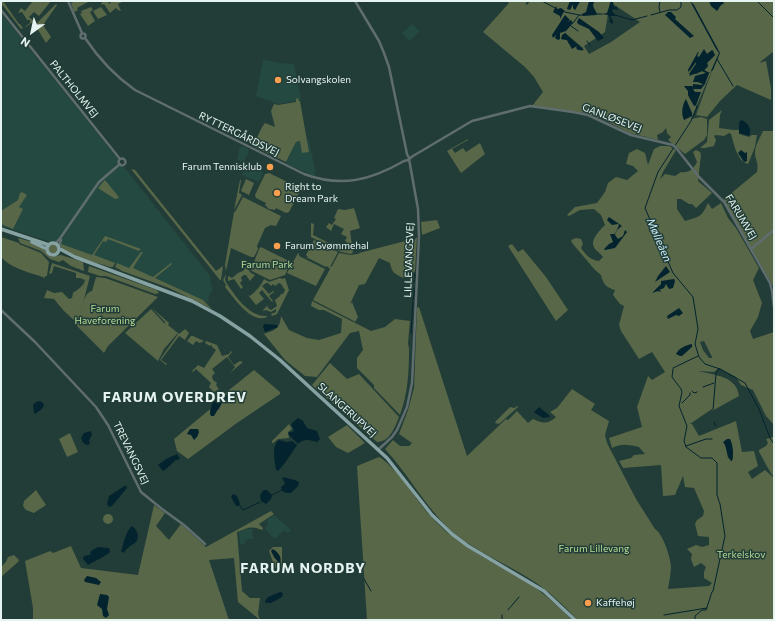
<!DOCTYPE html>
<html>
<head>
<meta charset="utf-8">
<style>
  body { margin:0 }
  #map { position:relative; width:775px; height:621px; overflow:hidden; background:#223d37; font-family:Commissioner,sans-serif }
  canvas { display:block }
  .frame { position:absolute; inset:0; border:2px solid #e5f4f0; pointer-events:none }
  .north { position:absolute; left:12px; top:12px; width:40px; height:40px; -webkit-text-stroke:3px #223d37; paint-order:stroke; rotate:213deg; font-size:11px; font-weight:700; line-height:16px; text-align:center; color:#e5f4f0 }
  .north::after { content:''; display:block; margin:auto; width:14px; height:18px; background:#e5f4f0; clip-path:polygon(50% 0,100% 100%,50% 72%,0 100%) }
</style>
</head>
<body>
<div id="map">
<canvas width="775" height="621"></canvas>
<div class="frame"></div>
<div class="north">N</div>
</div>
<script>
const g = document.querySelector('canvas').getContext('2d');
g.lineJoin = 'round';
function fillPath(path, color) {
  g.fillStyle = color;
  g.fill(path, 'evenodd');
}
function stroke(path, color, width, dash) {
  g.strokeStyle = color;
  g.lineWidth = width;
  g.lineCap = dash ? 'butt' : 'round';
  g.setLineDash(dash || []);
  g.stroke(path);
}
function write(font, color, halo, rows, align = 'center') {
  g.font = font + ' Commissioner,sans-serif';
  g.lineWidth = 3;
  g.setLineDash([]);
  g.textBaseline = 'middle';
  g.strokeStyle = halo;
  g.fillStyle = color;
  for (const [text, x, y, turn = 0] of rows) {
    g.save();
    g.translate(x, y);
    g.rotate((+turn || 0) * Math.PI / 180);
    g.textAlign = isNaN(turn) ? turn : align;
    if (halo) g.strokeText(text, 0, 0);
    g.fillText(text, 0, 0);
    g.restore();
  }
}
fillPath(new Path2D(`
  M 1,13 L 118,159 L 117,164 L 119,166 L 124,167 L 210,276 L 211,285 L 213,288 L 208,299 L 209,301 L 208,303 L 131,269 L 70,248 L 1,226 Z
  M 412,24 L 420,31 L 409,41 L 402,33 Z
  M 263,60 L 281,63 L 294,64 L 301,100 L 278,104 L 256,96 Z
  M 309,140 L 315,171 L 315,176 L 286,164 L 296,142 Z
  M 240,146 L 248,148 L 248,153 L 243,163 L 237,159 Z
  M 256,168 L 261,170 L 263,173 L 259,182 L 242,175 L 244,169 L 249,172 Z
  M 274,515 L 291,530 L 288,533 L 284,530 L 275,539 L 265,529 L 268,523 L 267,520 Z
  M 246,529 L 252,529 L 253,539 L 248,539 L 243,545 L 240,544 L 239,532 Z`), '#244940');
fillPath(new Path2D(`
  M 1,1 L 3,1 L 19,24 L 20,24 L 23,28 L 21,29 L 1,3 Z
  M 33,1 L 51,1 L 39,16 L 34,12 L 29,17 L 34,21 L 26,27 L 26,26 L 30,23 L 30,20 L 27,20 L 22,12 L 18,13 L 21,8 L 25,11 Z
  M 76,1 L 90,1 L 77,8 L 78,10 L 74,12 L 71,3 Z
  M 105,1 L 108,1 L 109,4 L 112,1 L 124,1 L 118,4 L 121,11 L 118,10 L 116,8 L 110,13 L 104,4 L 102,5 L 101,3 Z
  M 507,1 L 526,1 L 526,4 L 527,5 L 530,1 L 570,1 L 567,9 L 573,4 L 575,10 L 580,1 L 709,1 L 712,7 L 718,10 L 720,6 L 724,3 L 722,1 L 774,1 L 774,51 L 759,63 L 766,61 L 771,88 L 771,100 L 737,85 L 720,101 L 707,117 L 696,115 L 713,68 L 691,119 L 701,117 L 707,119 L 707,135 L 704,140 L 685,154 L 668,140 L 671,137 L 667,133 L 666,128 L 663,132 L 657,135 L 658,140 L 630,133 L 602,119 L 585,113 L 532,106 L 543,92 L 534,77 L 525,67 L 483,32 L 509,3 ZM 610,2 L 640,22 L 611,42 L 589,54 L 584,46 L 605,32 ZM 565,33 L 583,48 L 583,50 L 581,51 L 577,46 L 569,44 L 567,40 L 561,39 ZM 704,50 L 707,54 L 713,50 L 715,55 L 707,63 L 708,66 L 704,71 L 709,73 L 701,89 L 693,89 L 698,99 L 696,105 C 691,102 688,97 688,91 L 684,86 L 692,86 L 692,88 L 693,85 L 702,85 L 703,84 L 698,82 L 701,75 L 707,73 L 702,71 L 697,74 L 689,74 L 696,64 L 696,62 L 690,71 L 688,70 L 698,52 L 697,57 L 699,57 Z
  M 56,4 L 57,5 L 43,25 L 51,37 L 46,43 L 35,25 Z
  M 91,7 L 93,10 L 90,12 L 95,21 L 88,26 L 80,14 L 82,13 L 81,11 Z
  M 101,7 L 107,15 L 98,19 L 93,11 Z
  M 298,98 L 299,101 L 300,101 L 309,152 L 302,153 L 300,141 L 296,142 L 286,162 L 253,146 L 262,127 L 265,123 L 275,127 L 271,111 L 274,104 L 278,105 L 296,102 L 296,99 Z
  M 722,110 L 720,115 L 719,128 L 734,130 L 739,130 L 739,134 L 749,137 L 752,135 L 757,135 L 755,147 L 748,164 C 737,161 734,144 731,134 L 729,133 L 724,136 L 716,135 L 714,136 L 716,140 L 714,146 L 705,148 L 700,148 L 707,142 L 709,120 Z
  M 763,131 L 774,131 L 774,290 L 772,284 L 723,200 L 757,172 C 759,162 755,160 755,153 C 755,145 760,138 763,131 Z
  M 468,139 L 468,140 L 452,149 L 455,153 L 463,148 L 466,152 L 480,143 L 485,154 L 461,173 L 447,151 Z
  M 660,146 L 669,146 L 676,150 L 663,172 L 660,179 L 665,174 L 675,176 L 681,172 C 689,173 693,170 697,162 L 693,152 L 696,150 L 700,152 L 701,155 L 698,181 L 712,193 L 696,208 L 692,204 L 689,204 L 681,199 L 677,199 L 677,209 L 685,221 C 700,216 701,218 708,203 L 712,209 L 721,203 L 728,218 L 736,228 L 759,268 L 753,280 L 762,303 L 758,317 L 750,331 L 753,339 L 774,332 L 774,425 L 766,416 L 753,390 L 741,385 L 736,377 L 719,368 L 714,372 L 698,371 C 714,375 737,376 739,396 L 712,411 L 712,409 L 690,424 L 692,424 L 699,436 L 736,421 L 742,452 L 754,451 L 758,466 L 748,472 L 752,479 L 765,470 L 774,478 L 774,620 L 578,620 C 563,605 548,590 530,579 C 505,563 477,552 454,533 C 426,509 410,476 385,449 L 393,440 L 400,446 L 409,446 L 412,443 L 399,434 L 408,410 L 414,388 L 417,308 L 419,307 L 467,456 L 506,419 L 508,420 L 517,411 L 528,423 L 533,419 C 543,424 548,424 556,417 L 550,412 L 557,408 L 572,389 L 595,404 L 591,410 L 609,421 L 605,435 L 607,443 L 636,499 L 655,529 C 663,534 670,556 671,566 C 671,574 669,582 668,589 L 709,586 L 712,583 L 704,578 L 704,572 L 706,567 L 701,563 L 694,567 L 691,559 L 692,554 L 687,549 L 696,545 L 702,547 L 709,545 L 709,537 L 698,536 L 695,524 L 697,520 L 703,516 L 704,511 L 694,488 L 685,487 L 683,476 L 675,495 L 663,496 L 661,465 L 623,468 L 619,461 L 631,458 L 634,455 L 645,454 L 639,447 C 629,445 622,443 612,448 L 609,438 L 642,427 L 637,407 L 648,376 L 652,380 L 665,372 L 652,352 L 639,359 L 621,331 L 619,325 L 624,306 L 620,304 L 613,295 L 615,290 C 607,288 603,284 601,275 L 595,270 L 572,243 L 571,240 L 576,238 L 581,239 L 583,244 L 581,248 C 586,255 590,260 599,261 L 603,257 C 601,254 595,250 594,247 C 590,240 600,230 605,225 L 601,215 L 594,209 L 580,210 L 569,216 L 567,215 L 575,207 L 597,203 L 605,192 L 608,183 L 616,177 L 627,180 L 638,171 L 633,166 L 626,164 L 629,153 L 637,149 L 645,153 L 648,165 L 654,149 ZM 704,341 L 712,357 L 712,358 L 709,358 L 703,350 L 700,342 ZM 730,439 L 732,445 L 733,459 L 728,458 L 725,444 Z
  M 131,169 L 135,170 L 216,271 L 223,266 L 221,280 L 220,280 Z
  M 269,173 L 298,187 L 300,191 L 289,212 L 286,213 L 276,208 L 275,210 L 269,209 L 265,205 L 266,203 L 256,198 L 255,195 L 265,174 Z
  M 246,179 L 254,183 L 249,195 L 241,191 Z
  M 105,180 L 118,196 L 119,198 L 115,199 L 98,188 Z
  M 240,180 L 241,180 L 239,193 L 242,195 L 234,210 Z
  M 22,192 L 27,195 L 19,207 L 23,209 L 13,229 L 1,224 L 1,211 L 18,200 L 20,193 Z
  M 243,197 L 281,216 L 276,226 L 271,225 L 265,228 L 257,246 L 258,249 L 254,257 L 251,257 L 231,248 L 226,271 L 225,265 L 234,212 L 235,212 Z
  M 354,208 L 360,228 L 350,231 L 353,252 L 351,254 L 341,252 L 311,237 L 311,223 L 314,224 L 313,235 L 343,250 L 347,242 L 345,241 L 347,237 L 341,234 L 344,229 L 334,224 L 331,231 L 326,227 L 329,223 L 332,225 L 336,219 L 334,218 L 338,209 L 345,210 Z
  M 437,220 L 440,228 L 422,235 L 421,222 Z
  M 105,236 L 141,249 L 139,251 L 108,239 L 106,242 L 103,241 L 94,255 L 115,263 L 113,267 L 110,267 C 98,263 67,255 60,246 L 61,244 L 92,255 Z
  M 1,237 L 19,243 L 19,244 L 41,253 L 49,262 L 47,276 L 45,276 L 45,278 C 30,272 11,269 1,257 Z
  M 417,237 L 415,271 L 411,275 L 412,243 Z
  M 18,238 L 29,241 L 44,249 L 51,257 L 61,255 L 83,262 L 84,271 L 71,266 L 63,260 L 59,262 L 50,259 L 41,251 L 20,243 Z
  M 314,240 L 338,252 L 330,267 L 332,266 L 339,253 L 351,255 L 357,254 L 359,254 L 359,253 L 409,240 L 411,241 L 410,276 L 403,278 C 394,273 392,273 390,263 L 379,258 L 365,284 L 359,285 L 350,304 L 352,302 L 358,317 L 355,322 L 352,320 L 313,300 L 330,269 L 327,266 L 326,267 L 306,257 L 308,257 L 306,255 Z
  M 512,244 L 518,252 L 523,249 L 546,277 L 568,310 L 556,321 L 508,246 Z
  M48 249a5 5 0 1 1 10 0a5 5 0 1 1-10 0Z
  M 261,247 L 291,262 L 285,275 L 270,280 L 252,271 L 251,270 L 259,249 Z
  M 141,252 L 143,252 L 133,268 L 153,277 L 171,263 L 172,264 L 155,278 L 203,300 L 212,309 L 169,288 L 122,271 L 115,267 L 117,263 L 129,268 Z
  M 298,253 L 299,254 L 299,256 L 325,269 L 316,286 L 287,273 Z
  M 52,263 L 90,276 L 80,315 C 83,308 83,293 92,291 L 96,277 L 105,278 L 158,297 L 108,346 L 104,353 L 77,326 L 77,323 L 64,311 L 54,299 L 44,298 L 47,290 L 54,293 L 62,292 L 69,299 L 72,298 L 73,293 C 78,289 84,286 85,280 L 80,278 L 76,278 L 76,273 L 54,266 L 52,273 L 49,274 Z
  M 89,266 L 157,290 L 159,293 L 155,294 L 106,276 L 100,276 L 88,272 Z
  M 246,267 L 251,273 L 255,275 L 250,281 L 246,275 L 244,275 L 241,277 L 242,281 L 240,283 L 243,287 L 241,289 L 234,279 L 228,281 L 228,276 L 232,278 L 238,273 L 243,271 Z
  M 226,274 L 225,280 L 226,282 C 235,296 249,317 267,316 L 267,317 C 251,324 234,298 225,287 L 226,285 L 223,280 Z
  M 280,278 L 282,279 L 285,278 L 289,290 L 277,314 L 272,316 L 271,314 L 276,312 L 276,309 L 271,312 L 266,310 L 262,311 L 267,306 L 267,304 L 268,308 L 271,310 L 277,306 L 275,300 L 280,296 L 281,294 L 283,294 L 285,290 L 281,284 L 279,283 L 275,286 L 273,284 L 271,286 L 268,283 L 266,283 L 262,286 L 269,294 L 273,291 L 274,292 L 269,296 L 273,301 L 272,302 L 262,290 L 259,293 L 264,299 L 256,305 L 248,295 L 250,296 C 256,291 261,286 264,279 L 269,282 Z
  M 312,301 L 371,331 L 385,327 L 395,319 L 410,321 L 408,343 L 409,349 C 409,372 408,393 400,415 L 374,388 L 374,385 L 357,368 L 357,358 L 363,350 L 359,331 L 350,333 L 317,377 L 305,376 L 285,360 L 264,334 C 275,330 280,329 281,316 L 289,330 L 307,338 L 319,340 L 341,333 L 342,319 L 324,310 L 319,310 L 311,306 Z
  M 152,308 L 169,323 L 168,325 L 179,334 L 185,329 L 189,333 L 185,340 L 179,336 L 161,360 L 167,364 L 166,365 L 160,360 L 161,358 L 178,334 L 177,334 L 164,349 L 158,361 L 125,333 L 151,309 L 165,324 L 165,322 Z
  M 191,336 L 193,336 L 204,341 L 200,343 L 196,341 L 193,345 L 187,341 Z
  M 206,341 L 217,345 L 222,356 L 229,354 L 231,351 L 232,352 L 228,357 L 234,365 L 240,361 L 243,362 L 230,373 L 235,367 L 227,357 L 212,369 L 215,373 L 212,376 L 213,380 L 217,383 L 216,385 L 219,389 L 214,392 L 209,387 L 211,383 L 196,369 L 193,372 L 192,371 L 198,365 L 204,368 L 216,350 L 212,347 L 212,346 L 211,345 L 210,346 L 205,343 Z
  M 330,363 L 347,379 L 359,374 L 399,417 C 395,427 390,442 377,442 L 312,385 Z
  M 254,370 L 280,392 L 280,394 L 237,423 L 188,459 L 177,451 L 174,439 L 209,410 L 210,410 L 210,414 L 219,409 L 223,401 L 228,399 L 227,395 L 224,394 Z
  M 518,406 L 518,407 L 499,424 L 495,423 L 496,421 L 510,407 L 514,408 Z
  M 289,424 L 292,429 L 288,432 L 289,438 L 278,439 L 273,443 L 272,443 L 272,441 Z
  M 347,425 L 365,443 L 348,453 L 336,447 L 328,437 Z
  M 70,433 L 78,452 L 67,457 L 59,439 Z
  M 773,437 L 774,438 L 774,477 C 768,470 764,460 759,452 L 759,450 L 766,446 L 768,443 L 766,439 Z
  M 379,457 C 385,460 390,466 395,471 C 410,488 421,507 437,523 C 465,551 501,565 533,586 C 547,596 560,608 572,620 L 367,620 L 357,466 Z
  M 36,490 L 46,505 L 34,513 L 26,510 L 23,506 L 24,501 Z
  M 154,505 L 165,513 L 156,526 L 169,540 L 181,524 L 206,547 L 271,511 L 274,514 L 259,524 L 263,528 L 262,530 C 251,525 248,528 237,532 L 242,591 L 250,598 L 260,598 L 258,614 L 260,620 L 238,602 L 234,558 L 209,560 L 229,620 L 33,620 L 33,608 L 25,561 L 50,551 L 53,553 L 71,546 L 81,568 L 138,575 Z
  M103 519a5 5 0 1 1 10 0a5 5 0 1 1-10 0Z
  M 273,547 L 282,547 L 282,567 L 273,568 L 274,565 L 269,551 Z
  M 14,555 L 19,560 L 18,562 L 1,577 L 1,567 L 6,562 L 8,557 Z`), '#576748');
fillPath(new Path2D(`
  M 570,1 L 580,1 L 575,10 L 573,8 L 573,4 L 570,10 L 567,9 Z
  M 589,1 L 594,1 L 593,6 L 597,14 L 596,15 L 583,16 L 582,14 L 586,12 Z
  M 611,1 L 613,2 L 614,7 L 615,7 L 616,6 L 618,10 L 613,9 L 612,11 L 616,16 L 610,16 L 613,21 L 613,24 L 609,22 L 610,19 L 608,15 L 602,14 L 607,13 Z
  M 690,1 L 694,5 L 720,53 L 713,70 L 709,73 L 705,84 L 701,89 L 693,89 L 695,92 L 701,92 L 696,105 L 694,106 L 688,95 L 688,91 L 684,86 L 692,86 L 693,87 L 693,84 L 702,85 L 703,84 L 698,82 L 693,82 L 695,76 L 706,73 L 702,71 L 689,76 L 690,74 L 689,74 L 696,64 L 696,62 L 688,72 L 688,70 L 698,52 L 699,52 L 697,56 L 699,57 L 704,49 L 707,54 L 712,50 L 715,55 L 707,63 L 708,66 L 704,70 L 710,73 L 719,53 L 716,49 Z
  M 709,1 L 722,1 L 724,3 L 720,6 L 717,11 L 711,6 Z
  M 556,6 L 557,9 L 561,8 L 565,11 L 563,13 L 560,19 L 560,16 L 553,12 Z
  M 668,12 L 671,12 L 676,17 L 675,19 L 694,36 L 690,38 L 665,15 Z
  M 565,15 L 570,20 L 567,23 L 571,20 L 573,23 L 566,31 L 560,33 L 560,39 L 558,40 L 555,38 L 556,35 L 553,38 L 552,35 Z
  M 579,18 L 599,32 L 604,38 L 598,41 L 589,29 L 578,24 L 577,22 Z
  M 565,33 L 584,50 L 578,50 L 576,48 L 577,46 L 572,49 L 567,40 L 561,39 L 562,35 Z
  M 686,99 L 692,113 L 692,116 L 684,120 C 681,114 682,105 686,99 Z
  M 741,120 C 747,122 753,129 749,136 L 739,133 L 739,123 Z
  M 741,150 L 745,153 L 747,152 L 747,161 L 744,162 L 738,153 Z
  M 609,217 L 622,226 L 617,230 L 615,235 L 618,239 L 623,236 L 625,230 L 627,232 L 615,248 L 605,250 L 604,249 L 609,244 L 613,242 L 610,234 L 615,234 L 619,225 L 618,224 L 612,225 L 607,220 Z
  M 666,266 L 670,272 L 655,282 L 658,276 Z
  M 674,279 L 675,281 L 673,288 L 669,289 L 666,284 L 664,288 L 659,290 L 661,291 L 660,292 L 658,291 L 652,293 L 661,284 L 661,281 Z
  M 679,308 L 683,313 L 679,316 L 676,315 L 668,319 L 667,316 Z
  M 264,324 L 277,325 L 278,327 L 265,332 L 263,327 Z
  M 692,344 L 692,347 L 682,356 L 680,356 L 676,354 C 679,348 686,345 692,344 Z
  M 224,394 L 227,395 L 228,399 L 223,401 L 214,416 L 211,416 L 210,414 L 212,404 L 211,397 Z
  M 40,401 L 44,404 L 43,408 L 35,414 L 34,413 L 33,405 L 36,402 Z
  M 539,407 L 549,415 L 550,417 L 543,418 L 535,413 L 534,412 Z
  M 298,418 L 303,421 L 307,428 L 317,431 L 320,439 L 317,442 C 310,440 304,438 298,444 L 289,435 L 288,433 L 294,431 L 291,424 Z
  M 190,429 L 198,429 L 199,432 L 197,437 L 194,440 L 191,435 L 187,434 Z
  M 91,431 L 92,435 L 89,440 L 90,444 L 87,445 L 83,443 L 81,438 L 84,433 Z
  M 727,439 L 730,439 C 733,445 734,455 732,461 L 731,461 C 726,456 728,448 723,442 Z
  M 279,440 L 287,442 L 292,441 L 297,445 C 291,454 285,464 278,471 L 276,470 C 275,461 271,446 279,440 Z
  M 177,454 L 180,459 L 176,460 L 165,470 L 163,471 L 158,465 L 166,459 Z
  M 282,477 L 295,480 L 299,482 L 298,486 L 291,493 L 286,493 L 282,491 L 281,487 L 285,484 Z
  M 126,485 L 127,488 L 112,506 L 109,507 L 107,504 L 109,496 Z
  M 264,490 L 267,490 L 272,495 L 271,499 L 266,504 L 261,501 L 260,495 Z
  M 233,494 L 237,496 L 240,504 L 239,506 L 236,506 L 231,497 Z
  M 132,526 C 137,529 140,537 136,542 C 133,545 130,545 128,548 C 126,549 125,551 124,553 L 121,551 C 124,543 125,532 132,526 Z
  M 98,547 L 109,548 L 110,552 C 105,557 94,561 88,565 L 83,559 L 84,556 L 90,555 L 91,551 Z
  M 273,549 C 279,553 282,557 280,564 L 274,557 L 271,551 Z
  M 87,576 L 96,578 L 101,582 L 99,585 L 85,582 L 84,580 Z
  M 280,592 L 283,593 L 282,597 L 271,603 L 266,603 L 265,601 L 268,597 Z
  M 100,594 L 107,595 L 109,597 L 107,609 L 109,615 L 106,618 L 103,616 L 102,609 L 97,605 Z`), '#03232e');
stroke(new Path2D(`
  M 542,1 L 555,8
  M 757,1 L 774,18
  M 565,12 L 579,15
  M 660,12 L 659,7 L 660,1
  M 596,14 L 602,14
  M 615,15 L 632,20 L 647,16
  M 651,15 L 669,10 L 677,10 L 681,7 L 681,1
  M 573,23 L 579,15 L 583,15
  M 571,26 L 578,31
  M 587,41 L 590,45
  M 717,59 L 733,86
  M 695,104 L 697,107 L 691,121 L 658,172 L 645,208 L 673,273 L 693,297 L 698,329 L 695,344 L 699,357 L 705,364 L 720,369 L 745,383 L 759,409 L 770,438 L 774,444
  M 415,278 L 415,274
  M 414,282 L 415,280
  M 414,294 L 414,288
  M 413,300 L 414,295
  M 411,333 L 413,302
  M 673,368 L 698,356
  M 673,369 L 672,377 L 681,389 L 682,392 L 679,406 L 687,426 L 684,441 L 686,447 L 701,458 L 712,458 L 717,463 L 717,495 L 720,504 L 725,536 L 713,591 L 712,592 L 706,610 L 702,610 L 695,616 L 695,620
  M 716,373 L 719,369
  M 703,387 L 714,383
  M 692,391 L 694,393 L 697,392
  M 682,403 L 690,395 L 690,393
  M 713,410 L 716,374
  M 714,422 L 716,426
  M 686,446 L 706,439 L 712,439
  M 272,495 L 282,490
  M 240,506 L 243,510 L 260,502
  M 364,579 L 371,591
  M 508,610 L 519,597
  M 664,615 L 707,608
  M 502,620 L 502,615`), '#03232e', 1);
stroke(new Path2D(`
  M 68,1 L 82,33
  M 355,1 L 379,41 L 384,53 L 389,67 L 407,154 L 409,158
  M 1,10 L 120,159
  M80.5 36a2.5 2.5 0 1 1 5 0a2.5 2.5 0 1 1-5 0Z
  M 85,38 C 99,59 115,76 135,90 L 304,174 C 342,188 371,180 404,161 L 408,160
  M118.5 162a3.5 3.5 0 1 1 7 0a3.5 3.5 0 1 1-7 0Z
  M 56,243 L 61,237 L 99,182 L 120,164
  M 59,246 L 61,240
  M 751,249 L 774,230
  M 1,310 L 35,342 L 96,407 L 108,425 L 141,492 L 162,509 L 184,525 L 205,544
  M 379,449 L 392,437 L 397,430 L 407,407 L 412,383 L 419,236 L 418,209 L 409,159 L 413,156 L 472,121 L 530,106 L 573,112 L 588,115 L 631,135 L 673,145 L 677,149 L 699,177 L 724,202 L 770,283 L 772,291 L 774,307`), '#606d6e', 2.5);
stroke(new Path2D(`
  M 1,229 L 49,245
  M 32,242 L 47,249
  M47 249a6 6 0 1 1 12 0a6 6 0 1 1-12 0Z
  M 60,249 L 75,257 L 192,301 L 220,316 L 250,336 L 280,360 L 387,458 L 432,515 L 452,534 L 468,546 L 544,591 L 575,620`), '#87a2a3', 3.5);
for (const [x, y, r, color] of [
  [278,80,4,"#f99f4d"],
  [270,167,4,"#f99f4d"],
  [277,193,4,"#f99f4d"],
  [277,246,4,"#f99f4d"],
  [588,603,4,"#f99f4d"]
]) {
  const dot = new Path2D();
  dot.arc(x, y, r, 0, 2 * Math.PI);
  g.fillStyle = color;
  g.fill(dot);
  stroke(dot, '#223d37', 1.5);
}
write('10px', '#e5f4f0', '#223d37', [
  ["Solvangskolen",286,80],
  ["Farum Tennisklub",262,167,"right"],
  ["Right to",285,187],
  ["Dream Park",285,199],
  ["Farum Svømmehal",285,246],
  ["Kaffehøj",596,603]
], 'left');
write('10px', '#e5f4f0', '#223d37', [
  ["PALTHOLMVEJ",74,89,51],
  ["GANLØSEVEJ",612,118,21],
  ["RYTTERGÅRDSVEJ",239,134,26],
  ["FARUMVEJ",741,217,59],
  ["LILLEVANGSVEJ",409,260,-88],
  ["SLANGERUPVEJ",347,410,42],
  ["TREVANGSVEJ",131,453,64]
]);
write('10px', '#b7db95', '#223d37', [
  ["Farum Park",267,265],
  ["Farum",105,309],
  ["Haveforening",105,321],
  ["Farum Lillevang",594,549],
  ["Terkelskov",741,555]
]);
write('italic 11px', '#c8eaf7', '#223d37', [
  ["Mølleåen",659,240,67]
]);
g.letterSpacing = '1px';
write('bold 14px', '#e5f4f0', '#223d37', [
  ["FARUM OVERDREV",175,397],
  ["FARUM NORDBY",303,568]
]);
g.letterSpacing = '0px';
</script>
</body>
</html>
